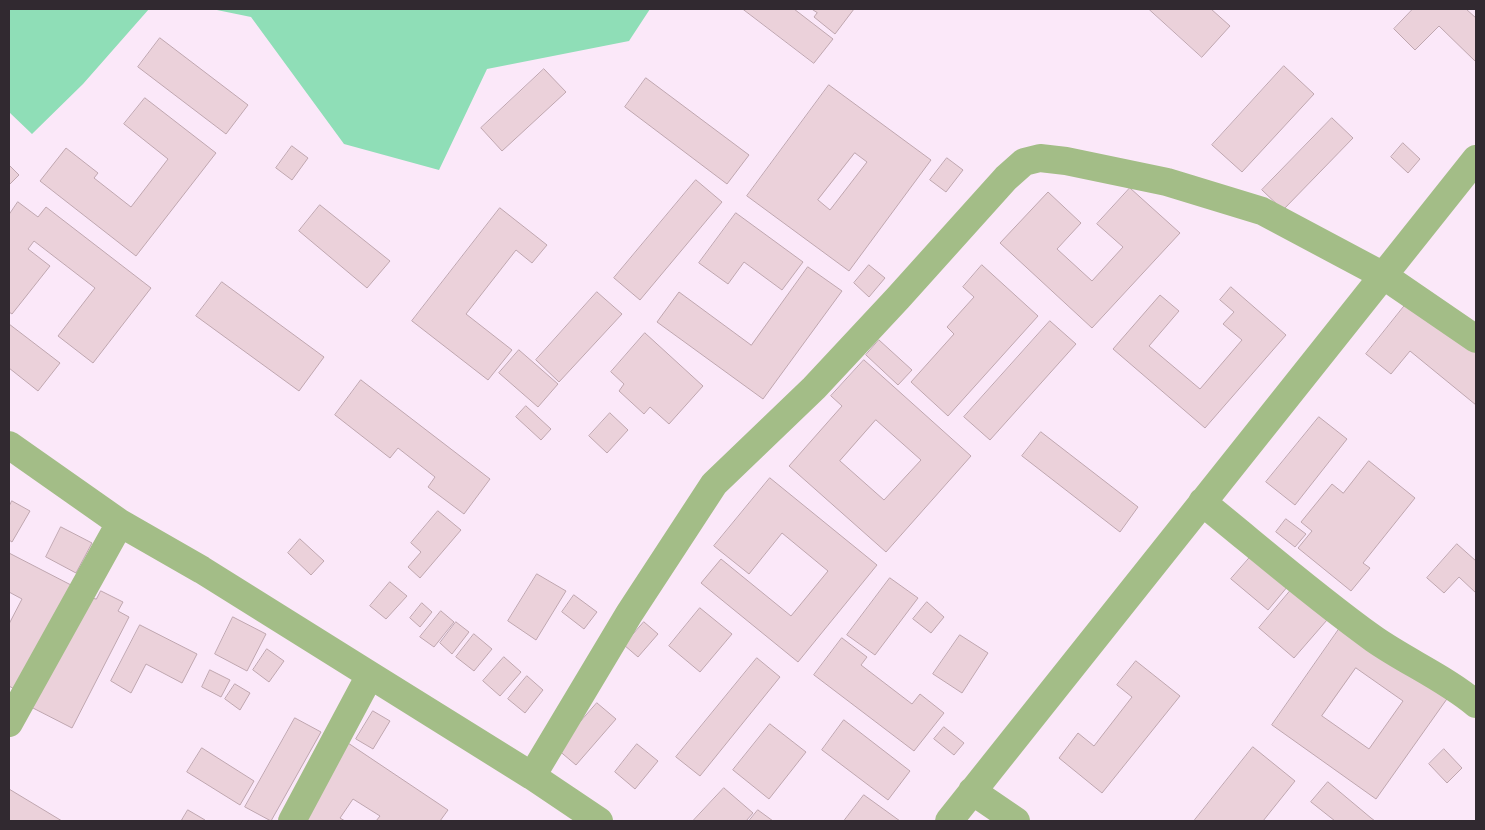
<!DOCTYPE html>
<html>
<head>
<meta charset="utf-8">
<style>
  body { margin:0 }
  #map { position:relative; width:1485px; height:830px; overflow:hidden; background:#fbe8f9; font-family:Overpass,sans-serif }
  canvas { display:block }
  .frame { position:absolute; inset:0; border:10px solid #312930; pointer-events:none }
</style>
</head>
<body>
<div id="map">
<canvas width="1485" height="830"></canvas>
<div class="frame"></div>
</div>
<script>
const g = document.querySelector('canvas').getContext('2d');
g.lineJoin = 'round';
function fillPath(path, color) {
  g.fillStyle = color;
  g.fill(path, 'evenodd');
}
function stroke(path, color, width, dash) {
  g.strokeStyle = color;
  g.lineWidth = width;
  g.lineCap = dash ? 'butt' : 'round';
  g.setLineDash(dash || []);
  g.stroke(path);
}
fillPath(new Path2D(`
  M 9,9 L 149,9 L 83,84 L 32,134 L 9,112 Z
  M 212,9 L 650,9 L 629,41 L 487,69 L 439,170 L 344,144 L 251,17 Z`), '#8fdeb7');
const building = new Path2D(`
  M 743,9 L 794,9 L 833,39 L 814,63 Z
  M 812,9 L 854,9 L 835,34 L 814,17 L 817,13 Z
  M 1149,9 L 1211,9 L 1230,26 L 1202,57 Z
  M 1413,9 L 1466,9 L 1476,18 L 1476,62 L 1439,26 L 1415,50 L 1394,29 Z
  M 160,38 L 248,105 L 226,134 L 138,67 Z
  M 1284,66 L 1314,94 L 1242,172 L 1212,145 Z
  M 544,69 L 566,92 L 502,151 L 481,128 Z
  M 646,78 L 749,155 L 727,184 L 625,107 Z
  M 829,85 L 931,160 L 849,271 L 747,196 ZM 855,153 L 867,162 L 830,210 L 818,200 Z
  M 145,98 L 216,153 L 136,256 L 40,181 L 66,148 L 98,173 L 94,178 L 131,207 L 168,159 L 124,124 Z
  M 1332,118 L 1353,138 L 1283,210 L 1262,190 Z
  M 1403,143 L 1420,159 L 1408,173 L 1391,157 Z
  M 292,146 L 308,158 L 292,180 L 276,168 Z
  M 947,158 L 963,170 L 946,192 L 930,180 Z
  M 9,165 L 19,175 L 9,185 Z
  M 696,180 L 722,202 L 640,300 L 614,278 Z
  M 1130,188 L 1180,233 L 1092,328 L 1000,243 L 1048,192 L 1081,223 L 1057,249 L 1092,281 L 1123,247 L 1097,224 Z
  M 18,202 L 38,217 L 46,207 L 151,288 L 93,363 L 58,336 L 95,288 L 34,241 L 28,249 L 50,266 L 12,314 L 9,312 L 9,215 Z
  M 320,205 L 390,261 L 367,288 L 299,231 Z
  M 500,208 L 547,245 L 532,263 L 516,250 L 466,314 L 512,350 L 488,380 L 412,321 Z
  M 736,213 L 803,262 L 782,290 L 744,262 L 728,284 L 699,263 Z
  M 869,265 L 885,278 L 869,297 L 854,283 Z
  M 982,265 L 1038,316 L 948,416 L 911,382 L 954,334 L 947,327 L 974,297 L 963,287 Z
  M 808,267 L 842,291 L 763,399 L 657,322 L 679,292 L 751,345 Z
  M 222,282 L 324,357 L 299,391 L 196,316 Z
  M 1231,287 L 1286,335 L 1205,428 L 1113,349 L 1160,295 L 1179,311 L 1149,346 L 1200,389 L 1242,340 L 1223,324 L 1234,312 L 1220,300 Z
  M 597,292 L 622,314 L 559,382 L 536,360 Z
  M 1410,299 L 1476,352 L 1476,405 L 1410,351 L 1391,374 L 1366,354 Z
  M 1050,321 L 1076,344 L 990,440 L 964,417 Z
  M 9,324 L 60,363 L 38,391 L 9,368 Z
  M 645,333 L 703,386 L 669,424 L 650,407 L 644,414 L 619,391 L 624,384 L 611,372 Z
  M 879,340 L 912,370 L 898,385 L 866,355 Z
  M 519,350 L 558,384 L 538,407 L 499,373 Z
  M 864,360 L 971,456 L 886,552 L 789,466 L 842,406 L 831,396 ZM 876,420 L 921,460 L 884,500 L 840,461 Z
  M 361,380 L 490,479 L 464,514 L 428,487 L 435,477 L 398,448 L 390,458 L 335,415 Z
  M 526,406 L 551,429 L 541,440 L 516,417 Z
  M 610,413 L 628,430 L 607,453 L 589,436 Z
  M 1319,417 L 1347,439 L 1295,505 L 1266,482 Z
  M 1041,432 L 1138,507 L 1120,532 L 1022,456 Z
  M 1369,461 L 1415,498 L 1363,563 L 1370,568 L 1351,591 L 1298,548 L 1312,531 L 1301,522 L 1332,484 L 1343,493 Z
  M 770,478 L 877,565 L 798,662 L 701,583 L 721,559 L 791,616 L 828,571 L 782,533 L 749,574 L 714,546 Z
  M 12,501 L 30,511 L 12,542 L 9,540 L 9,507 Z
  M 438,511 L 461,530 L 420,578 L 408,567 L 421,552 L 411,543 Z
  M 1286,519 L 1306,534 L 1295,547 L 1276,532 Z
  M 61,527 L 92,543 L 76,573 L 46,557 Z
  M 300,539 L 324,561 L 311,575 L 288,553 Z
  M 1457,544 L 1476,561 L 1476,593 L 1459,577 L 1444,593 L 1427,578 Z
  M 9,553 L 71,585 L 16,690 L 9,686 L 9,624 L 22,599 L 9,592 Z
  M 1252,555 L 1288,586 L 1268,610 L 1231,579 Z
  M 537,574 L 566,591 L 536,640 L 508,621 Z
  M 890,578 L 918,598 L 875,655 L 847,635 Z
  M 390,582 L 407,596 L 386,619 L 370,606 Z
  M 1291,590 L 1327,620 L 1294,658 L 1259,628 Z
  M 101,591 L 123,602 L 118,611 L 129,617 L 72,728 L 31,707 L 92,598 L 96,599 Z
  M 574,595 L 597,612 L 584,629 L 562,612 Z
  M 927,602 L 944,617 L 931,633 L 913,619 Z
  M 422,603 L 432,612 L 420,627 L 410,618 Z
  M 700,608 L 732,634 L 700,672 L 669,646 Z
  M 441,611 L 454,622 L 434,647 L 420,637 Z
  M 233,617 L 266,634 L 247,671 L 215,654 Z
  M 456,622 L 469,632 L 452,654 L 440,643 Z
  M 644,622 L 658,634 L 638,657 L 624,645 Z
  M 1344,622 L 1449,696 L 1376,799 L 1272,725 ZM 1356,668 L 1403,701 L 1369,749 L 1322,716 Z
  M 140,625 L 197,654 L 182,683 L 146,664 L 131,693 L 111,681 Z
  M 474,634 L 492,649 L 474,671 L 456,657 Z
  M 960,635 L 988,653 L 962,693 L 933,674 Z
  M 842,638 L 867,657 L 861,665 L 912,704 L 920,694 L 944,713 L 914,751 L 814,675 Z
  M 267,649 L 284,661 L 269,682 L 253,670 Z
  M 504,657 L 521,672 L 500,696 L 483,681 Z
  M 757,658 L 780,677 L 700,776 L 676,757 Z
  M 1136,661 L 1180,696 L 1102,793 L 1059,758 L 1078,733 L 1094,746 L 1132,697 L 1117,685 Z
  M 210,670 L 230,680 L 221,697 L 202,687 Z
  M 527,676 L 543,690 L 525,713 L 508,699 Z
  M 235,684 L 250,693 L 240,710 L 225,699 Z
  M 597,703 L 616,719 L 576,765 L 557,749 Z
  M 373,711 L 390,721 L 373,749 L 356,739 Z
  M 295,718 L 321,732 L 271,821 L 245,807 Z
  M 844,720 L 910,771 L 888,800 L 822,750 Z
  M 770,724 L 806,752 L 769,799 L 733,770 Z
  M 944,727 L 964,743 L 954,755 L 934,739 Z
  M 348,743 L 448,810 L 440,821 L 376,821 L 380,816 L 353,799 L 340,818 L 345,821 L 297,821 Z
  M 637,744 L 658,761 L 635,789 L 615,772 Z
  M 1253,747 L 1295,781 L 1263,821 L 1194,821 Z
  M 202,748 L 254,781 L 240,805 L 187,772 Z
  M 1444,749 L 1462,768 L 1447,783 L 1429,764 Z
  M 1328,782 L 1371,818 L 1375,821 L 1335,821 L 1311,802 Z
  M 724,788 L 753,813 L 746,821 L 693,821 Z
  M 9,789 L 62,821 L 9,821 Z
  M 864,795 L 900,821 L 844,821 Z
  M 188,810 L 205,820 L 204,821 L 185,821 L 182,820 Z
  M 758,810 L 773,821 L 749,821 Z`);
fillPath(building, '#ebd1da');
stroke(building, '#bfa6af', 1);
stroke(new Path2D(`
  M 9,445 L 120,523 L 202,570 L 370,675 L 532,776 L 599,821
  M 1202,502 C 1259,548 1314,596 1374,639 C 1407,662 1445,678 1476,704
  M 9,723 L 120,523
  M 532,776 L 629,614 L 714,484 L 814,388 L 898,298 L 1006,178 L 1024,162 L 1040,158 L 1066,161 L 1167,182 L 1262,211 L 1384,276 L 1476,339
  M 972,791 L 1016,821
  M 292,821 L 370,675
  M 949,821 L 1476,159`), '#a3bd87', 28);
</script>
</body>
</html>
